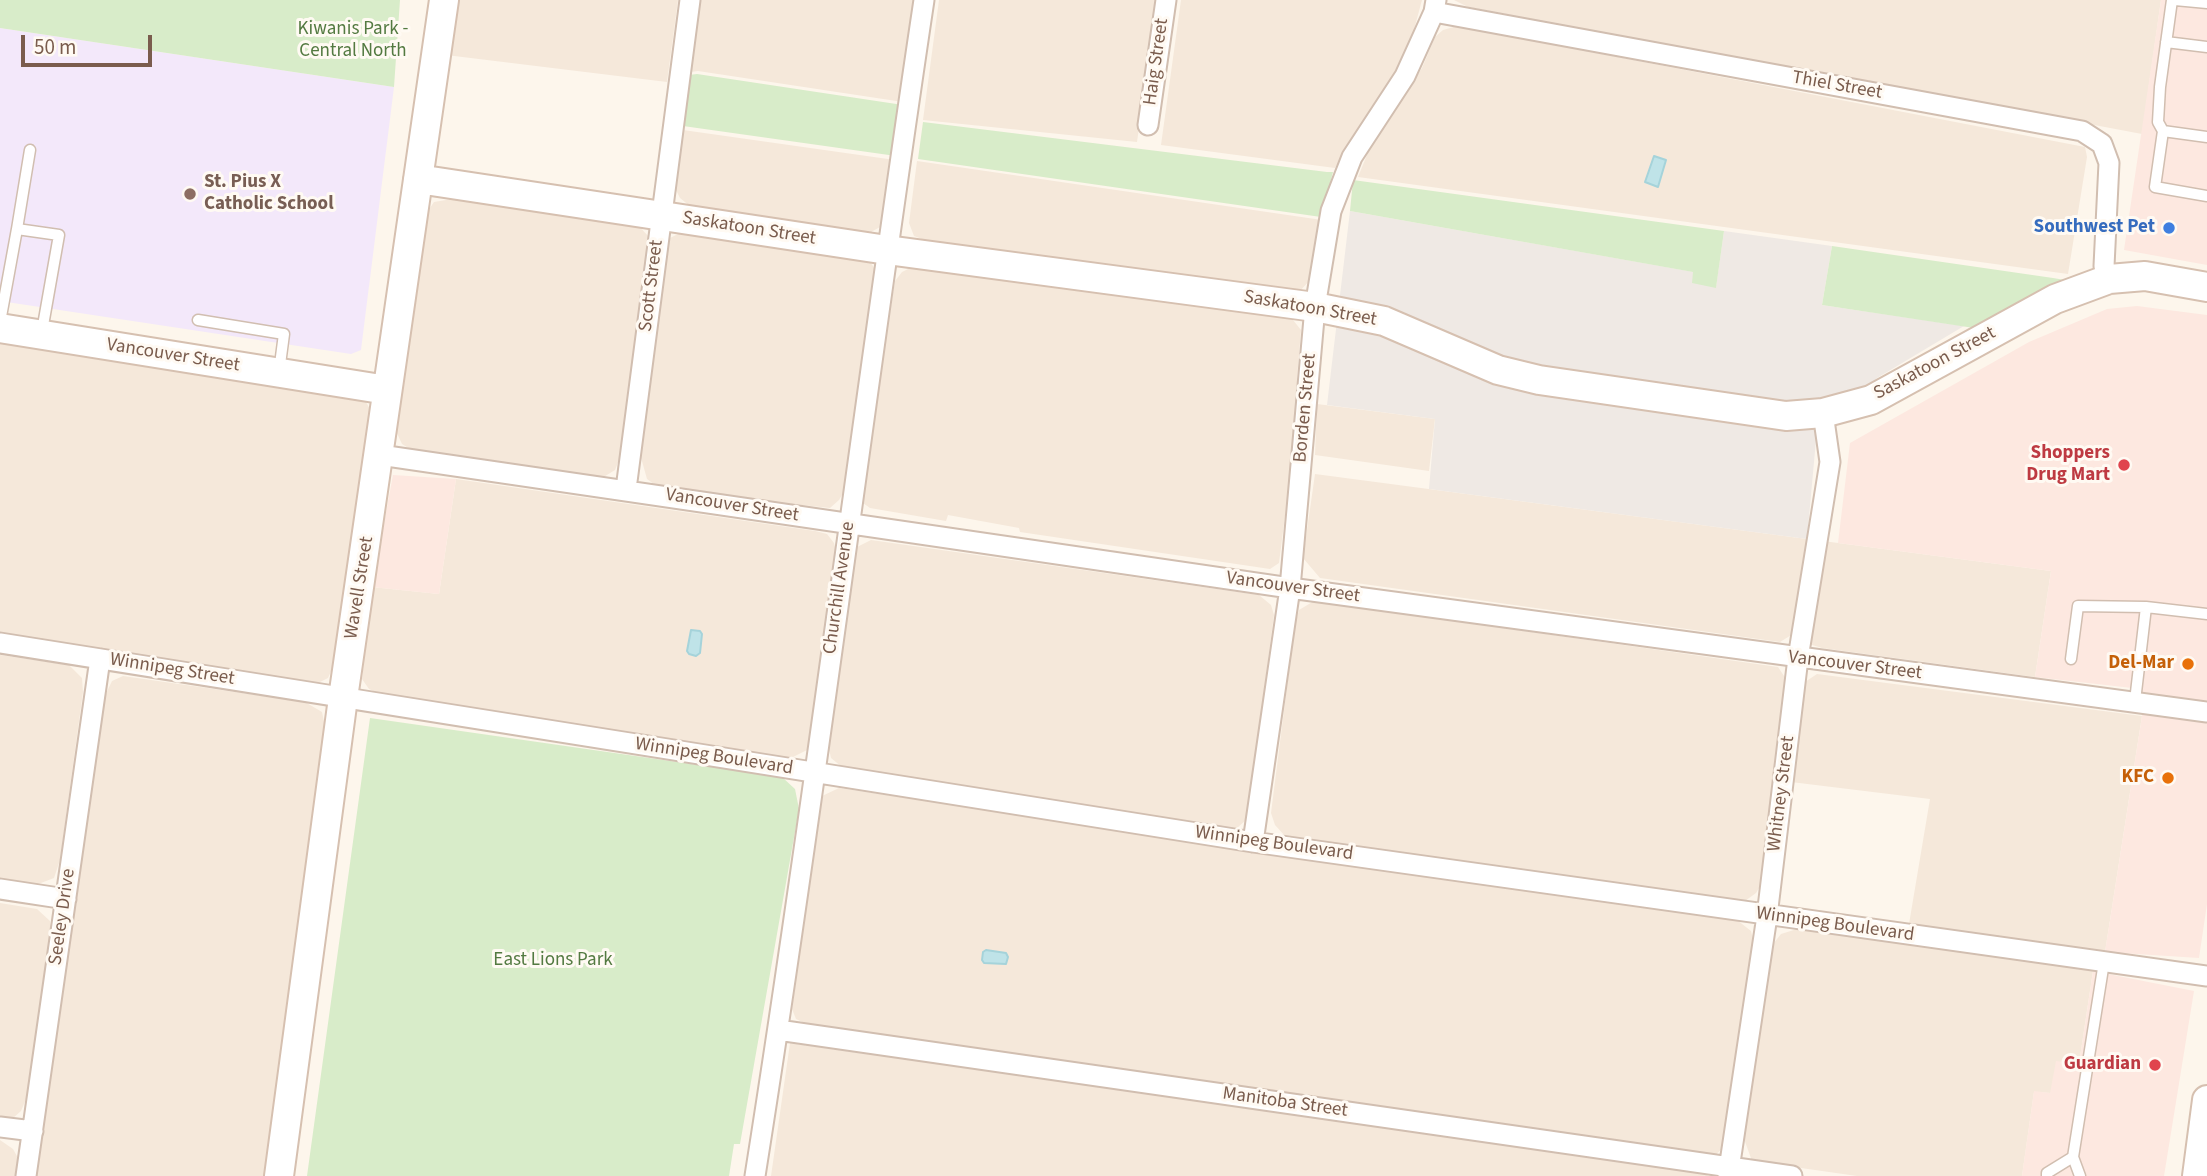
<!DOCTYPE html>
<html>
<head>
<meta charset="utf-8">
<style>
  body { margin:0 }
  #map { position:relative; width:2207px; height:1176px; overflow:hidden; background:#fdf6ec; font-family:"Source Sans 3",sans-serif }
  canvas { display:block }
  .scale { position:absolute; left:21px; top:35px; width:131px; height:32px; box-sizing:border-box; border:4px solid #7a5c4d; border-top:0; padding-left:9px; font-size:21px; line-height:24px; white-space:nowrap; color:#7a5c4d; -webkit-text-stroke:5px #fffaf3; paint-order:stroke }
</style>
</head>
<body>
<div id="map">
<canvas width="2207" height="1176"></canvas>
<div class="scale">50 m</div>
</div>
<script>
const g = document.querySelector('canvas').getContext('2d');
g.lineJoin = 'round';
function fillPath(path, color) {
  g.fillStyle = color;
  g.fill(path, 'evenodd');
}
function stroke(path, color, width, dash) {
  g.strokeStyle = color;
  g.lineWidth = width;
  g.lineCap = dash ? 'butt' : 'round';
  g.setLineDash(dash || []);
  g.stroke(path);
}
function write(font, color, halo, rows, align = 'center') {
  g.font = font + ' "Source Sans 3",sans-serif';
  g.lineWidth = 6;
  g.setLineDash([]);
  g.textBaseline = 'middle';
  g.strokeStyle = halo;
  g.fillStyle = color;
  for (const [text, x, y, turn = 0] of rows) {
    g.save();
    g.translate(x, y);
    g.rotate((+turn || 0) * Math.PI / 180);
    g.textAlign = isNaN(turn) ? turn : align;
    if (halo) g.strokeText(text, 0, 0);
    g.fillText(text, 0, 0);
    g.restore();
  }
}
fillPath(new Path2D(`
  M 453,0 L 678,0 L 667,82 L 446,55 Z
  M 700,0 L 917,0 L 903,102 L 698,71 L 691,72 Z
  M 939,0 L 1157,0 L 1137,142 L 923,120 Z
  M 1181,0 L 1422,0 L 1408,52 L 1335,168 L 1161,145 Z
  M 1454,0 L 2161,0 L 2142,134 L 1468,7 Z
  M 1457,26 L 2085,147 L 2087,157 L 2068,274 L 1358,177 L 1371,145 L 1422,68 L 1435,37 L 1443,30 Z
  M 683,130 L 895,160 L 888,215 L 880,227 L 871,232 L 691,207 L 680,198 L 675,188 Z
  M 917,161 L 1322,220 L 1311,279 L 1299,292 L 927,241 L 914,236 L 909,223 Z
  M 452,199 L 639,226 L 648,236 L 649,245 L 621,455 L 615,470 L 602,478 L 416,453 L 402,444 L 395,429 L 424,217 L 434,202 Z
  M 682,232 L 868,259 L 875,269 L 877,281 L 846,488 L 839,500 L 830,508 L 662,490 L 647,479 L 640,454 L 668,239 Z
  M 914,266 L 1281,315 L 1293,320 L 1301,330 L 1297,378 L 1295,437 L 1279,563 L 1270,569 L 1020,532 L 1019,528 L 948,515 L 946,521 L 870,508 L 863,503 L 861,496 L 895,281 L 902,272 Z
  M 0,338 L 351,395 L 366,402 L 371,411 L 334,665 L 328,678 L 316,684 L 0,633 Z
  M 1317,404 L 1435,419 L 1429,471 L 1315,455 Z
  M 1315,474 L 1807,539 L 1793,634 L 1780,642 L 1320,578 L 1303,558 Z
  M 456,479 L 815,531 L 827,534 L 834,543 L 836,551 L 812,739 L 807,750 L 791,758 L 380,694 L 369,689 L 362,679 L 372,587 L 439,594 Z
  M 871,540 L 1259,595 L 1271,605 L 1274,615 L 1247,819 L 1236,829 L 842,767 L 831,758 L 828,745 L 853,561 L 857,547 Z
  M 1823,541 L 2051,571 L 2035,677 L 1822,648 L 1809,644 Z
  M 1314,601 L 1778,667 L 1786,679 L 1787,685 L 1762,883 L 1756,893 L 1745,901 L 1285,836 L 1275,825 L 1271,813 L 1295,624 L 1299,610 Z
  M 0,655 L 69,665 L 82,678 L 83,692 L 60,860 L 54,878 L 33,886 L 0,880 Z
  M 1817,674 L 2142,716 L 2105,952 L 1909,924 L 1930,799 L 1791,782 L 1805,682 Z
  M 123,676 L 305,702 L 322,712 L 326,731 L 264,1176 L 35,1176 L 103,700 L 112,681 Z
  M 839,788 L 1737,920 L 1751,931 L 1754,943 L 1722,1149 L 1714,1156 L 811,1026 L 796,1019 L 792,1009 L 820,797 Z
  M 0,903 L 37,909 L 50,921 L 51,935 L 31,1087 L 21,1111 L 12,1119 L 0,1117 Z
  M 1797,929 L 2093,971 L 2079,1064 L 2050,1093 L 2034,1092 L 2022,1176 L 1857,1176 L 1752,1161 L 1743,1136 L 1773,944 L 1781,934 Z
  M 790,1043 L 1704,1172 L 1708,1176 L 771,1176 Z
  M 0,1140 L 13,1149 L 18,1158 L 16,1176 L 0,1176 Z`), '#f5e8da');
fillPath(new Path2D(`
  M 2161,0 L 2207,0 L 2207,265 L 2124,250 Z
  M 2137,306 L 2207,315 L 2207,904 L 2199,958 L 2105,952 L 2142,716 L 2141,689 L 2035,677 L 2051,571 L 1838,543 L 1850,443 L 2029,342 L 2107,309 Z
  M 393,475 L 456,479 L 439,594 L 372,587 Z
  M 2093,971 L 2194,991 L 2164,1176 L 2022,1176 L 2034,1091 L 2050,1093 L 2056,1061 L 2079,1064 Z`), '#fde8e0');
fillPath(new Path2D(`
  M 1350,211 L 1694,272 L 1716,287 L 1724,231 L 1832,246 L 1822,305 L 1964,326 L 1877,378 L 1816,440 L 1807,539 L 1429,489 L 1435,419 L 1327,405 Z`), '#efe9e4');
fillPath(new Path2D(`
  M 0,28 L 394,87 L 361,350 L 351,354 L 0,301 Z`), '#f3e8fa');
fillPath(new Path2D(`
  M 0,0 L 400,0 L 394,87 L 0,28 Z
  M 697,74 L 903,105 L 896,156 L 683,126 L 689,75 Z
  M 923,122 L 1327,172 L 1333,172 L 1321,217 L 918,159 Z
  M 1353,180 L 1724,231 L 1716,288 L 1692,283 L 1693,272 L 1350,211 Z
  M 1832,246 L 2053,278 L 2065,280 L 1974,328 L 1822,305 Z
  M 370,718 L 782,777 L 795,789 L 799,809 L 740,1144 L 734,1144 L 729,1176 L 307,1176 Z`), '#d8ecc9');
const water = new Path2D(`
  M 1654,156 L 1666,160 L 1658,187 L 1645,182 Z
  M 691,630 L 700,631 L 702,634 L 700,653 L 696,656 L 689,654 L 687,651 Z
  M 986,950 L 1006,953 L 1008,957 L 1006,964 L 984,963 L 982,960 L 983,952 Z`);
fillPath(water, '#bfe3e8');
stroke(water, '#a5d3da', 2);
const lane = new Path2D(`
  M 2175,0 L 2207,3
  M 2166,42 L 2207,47
  M 2163,131 L 2158,122 L 2160,87 L 2172,0
  M 2207,137 L 2163,131 L 2155,187 L 2207,196
  M 17,229 L 30,150
  M 198,320 L 284,334 L 279,372
  M 0,322 L 17,229 L 59,235 L 42,331
  M 2071,659 L 2078,606 L 2146,607
  M 2135,701 L 2146,607 L 2207,614
  M 2047,1176 L 2047,1173 L 2073,1157
  M 2080,1176 L 2073,1157 L 2104,962`);
const street = new Path2D(`
  M 1434,12 L 2082,131 L 2102,144 L 2109,163 L 2104,266 L 2109,279
  M 1148,125 L 1166,0
  M 380,455 L 1290,588 L 2207,712
  M 626,489 L 690,0
  M 0,643 L 1253,842 L 2207,976
  M 1253,842 L 1290,588 L 1315,307 L 1331,211 L 1352,157 L 1405,76 L 1434,12 L 1436,0
  M 0,889 L 66,899
  M 778,1030 L 1792,1176
  M 0,1127 L 33,1131
  M 26,1176 L 100,659
  M 755,1176 C 817,785 865,392 924,0
  M 1728,1176 L 1767,916 L 1798,658 L 1830,462 L 1823,413`);
const secondary = new Path2D(`
  M 418,179 L 887,250 L 1315,307 L 1384,321 L 1498,370 L 1539,380 L 1786,416 L 1823,413 L 1871,400 L 2055,299 L 2109,279 L 2145,276 L 2207,287
  M 0,328 L 387,390
  M 279,1176 L 343,698 L 444,0
  M 2197,1176 L 2207,1100`);
stroke(lane, '#d1beb0', 13);
stroke(street, '#d1beb0', 23);
stroke(secondary, '#d6c0b0', 32);
stroke(lane, '#fff', 10);
stroke(street, '#fff', 19);
stroke(secondary, '#fff', 28);
for (const [x, y, r, color] of [
  [190,194,7,"#8d6e63"],
  [2169,228,7,"#3f7fe0"],
  [2124,465,7,"#e0444e"],
  [2188,664,7,"#e8710a"],
  [2168,778,7,"#e8710a"],
  [2155,1065,7,"#e0444e"]
]) {
  const dot = new Path2D();
  dot.arc(x, y, r, 0, 2 * Math.PI);
  g.fillStyle = color;
  g.fill(dot);
  stroke(dot, '#fffaf3', 2.5);
}
write('19px', '#537a41', '#fffaf3', [
  ["Kiwanis Park -",353,30],
  ["Central North",353,52],
  ["East Lions Park",553,961]
]);
write('19px', '#7a5c4d', '#fffaf3', [
  ["Haig Street",1157,62,-82],
  ["Thiel Street",1837,86,10],
  ["Saskatoon Street",749,229,9],
  ["Scott Street",652,286,-83],
  ["Saskatoon Street",1310,309,10],
  ["Vancouver Street",173,356,9],
  ["Saskatoon Street",1935,364,-28],
  ["Borden Street",1306,408,-85],
  ["Vancouver Street",732,506,9],
  ["Wavell Street",360,588,-81],
  ["Churchill Avenue",840,588,-82],
  ["Vancouver Street",1293,588,8],
  ["Vancouver Street",1855,666,7],
  ["Winnipeg Street",172,670,9],
  ["Winnipeg Boulevard",714,757,9],
  ["Whitney Street",1782,794,-83],
  ["Winnipeg Boulevard",1274,844,8],
  ["Seeley Drive",63,917,-82],
  ["Winnipeg Boulevard",1835,925,8],
  ["Manitoba Street",1285,1103,8]
]);
write('bold 19px', '#785e54', '#fffaf3', [
  ["St. Pius X",204,183],
  ["Catholic School",204,205]
], 'left');
write('bold 19px', '#366cbe', '#fffaf3', [
  ["Southwest Pet",2155,228]
], 'right');
write('bold 19px', '#be3a42', '#fffaf3', [
  ["Shoppers",2110,454],
  ["Drug Mart",2110,476],
  ["Guardian",2141,1065]
], 'right');
write('bold 19px', '#c56008', '#fffaf3', [
  ["Del-Mar",2174,664],
  ["KFC",2154,778]
], 'right');
</script>
</body>
</html>
